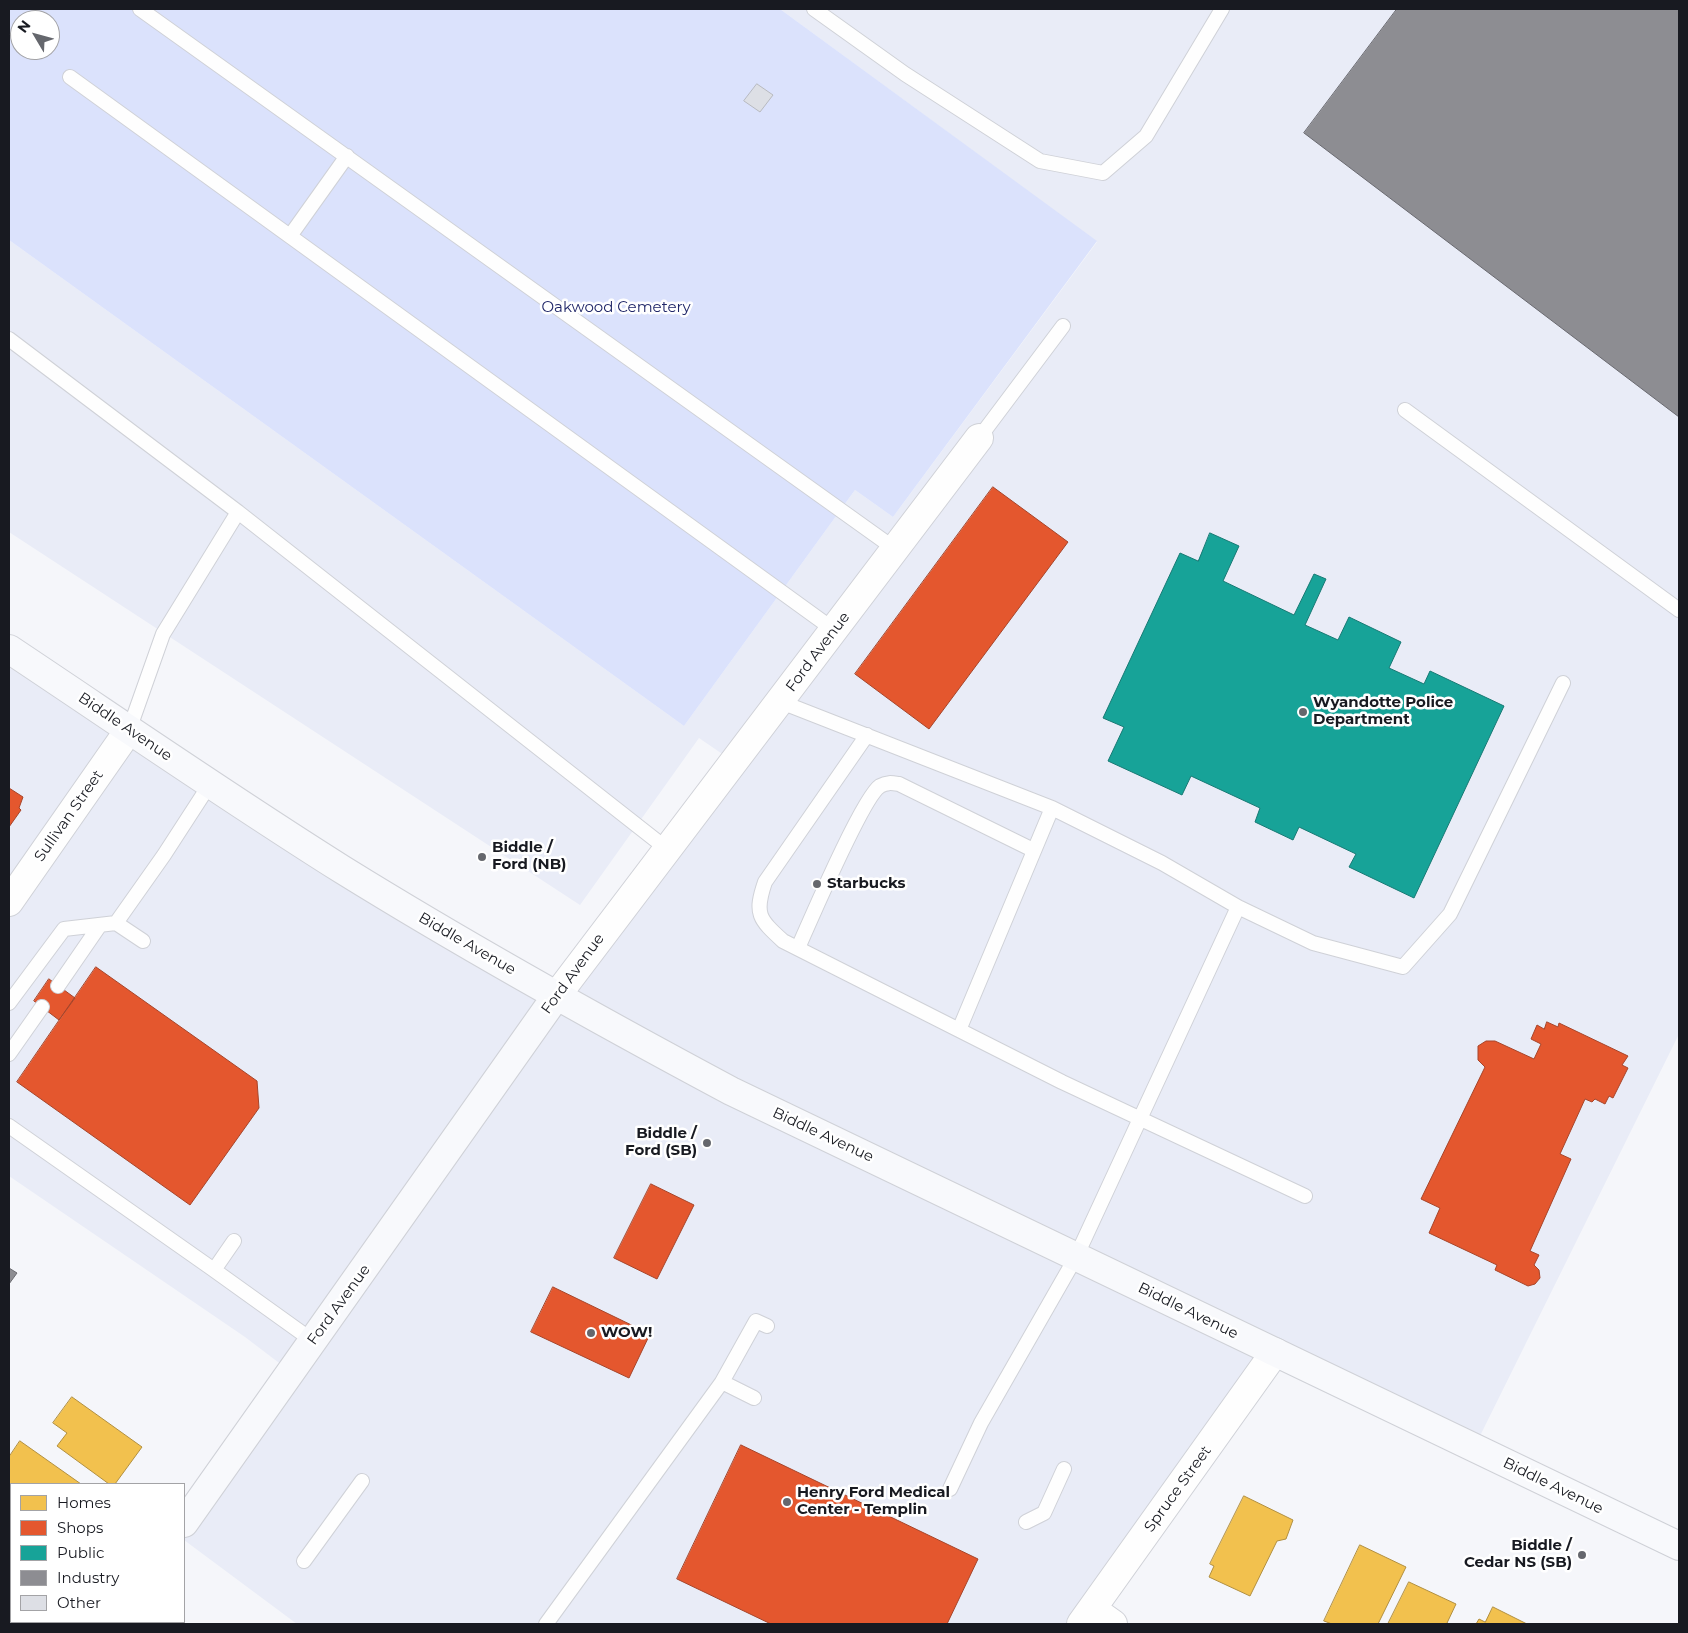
<!DOCTYPE html>
<html>
<head>
<meta charset="utf-8">
<style>
  body { margin:0 }
  #map { position:relative; width:1688px; height:1633px; overflow:hidden; background:#f5f6fa; font-family:Montserrat,sans-serif }
  canvas { display:block }
  .frame { position:absolute; inset:0; border:10px solid #181a21; pointer-events:none }
  .legend { position:absolute; left:10px; top:1483px; width:175px; height:140px; box-sizing:border-box; background:#fff; border:1px solid #a3a3a6; margin:0; padding:6px 9px; list-style:none; font-size:15px; color:#181a21 }
  .legend li { display:flex; align-items:center; gap:10px; height:25px }
  .legend b { width:25px; border:1px solid #a3a3a6 }
  .north { position:absolute; left:10px; top:10px; width:50px; height:50px; box-sizing:border-box; background:#fff; border:1px solid #a3a3a6; border-radius:50%; rotate:307deg; font-size:14px; font-weight:700; line-height:20px; text-align:center; color:#181a21 }
  .north::after { content:''; display:block; margin:auto; width:18px; height:22px; background:#65676d; clip-path:polygon(50% 0,100% 100%,50% 72%,0 100%) }
</style>
</head>
<body>
<div id="map">
<canvas width="1688" height="1633"></canvas>
<div class="frame"></div>
<ul class="legend">
<li><b style="height:14px;background:#f2c14e"></b>Homes</li>
<li><b style="height:14px;background:#e4572e"></b>Shops</li>
<li><b style="height:14px;background:#17a398"></b>Public</li>
<li><b style="height:14px;background:#8d8d92"></b>Industry</li>
<li><b style="height:14px;background:#dddfe5"></b>Other</li>
</ul>
<div class="north">N</div>
</div>
<script>
const g = document.querySelector('canvas').getContext('2d');
g.lineJoin = 'round';
function fillPath(path, color) {
  g.fillStyle = color;
  g.fill(path, 'evenodd');
}
function stroke(path, color, width, dash) {
  g.strokeStyle = color;
  g.lineWidth = width;
  g.lineCap = dash ? 'butt' : 'round';
  g.setLineDash(dash || []);
  g.stroke(path);
}
function write(font, color, halo, rows, align = 'center') {
  g.font = font + ' Montserrat,sans-serif';
  g.lineWidth = 5;
  g.setLineDash([]);
  g.textBaseline = 'middle';
  g.strokeStyle = halo;
  g.fillStyle = color;
  for (const [text, x, y, turn = 0] of rows) {
    g.save();
    g.translate(x, y);
    g.rotate((+turn || 0) * Math.PI / 180);
    g.textAlign = isNaN(turn) ? turn : align;
    if (halo) g.strokeText(text, 0, 0);
    g.fillText(text, 0, 0);
    g.restore();
  }
}
fillPath(new Path2D(`
  M 780,9 L 1679,9 L 1679,1034 L 1474,1448 L 1275,1353 L 1081,1624 L 297,1624 L 184,1540 L 184,1523 L 291,1372 L 245,1337 L 9,1176 L 9,649 L 557,995 L 734,762 L 699,738 L 580,905 L 9,532 L 9,240 L 684,726 L 855,490 L 893,517 L 1097,242 Z`), '#e9ecf7');
fillPath(new Path2D(`
  M 9,9 L 780,9 L 1097,241 L 893,517 L 855,490 L 684,726 L 9,240 ZM 20,20 L 50,20 L 50,50 L 20,50 Z`), '#dbe2fc');
const homes = new Path2D(`
  M 72,1397 L 142,1447 L 115,1484 L 109,1484 L 57,1446 L 67,1433 L 53,1423 Z
  M 20,1441 L 81,1484 L 11,1484 L 11,1493 L 9,1491 L 9,1457 Z
  M 1244,1496 L 1293,1520 L 1286,1539 L 1277,1541 L 1250,1596 L 1209,1577 L 1214,1566 L 1210,1564 Z
  M 9,1506 L 11,1507 L 11,1562 L 9,1560 Z
  M 1360,1545 L 1406,1567 L 1378,1624 L 1332,1624 L 1324,1621 Z
  M 1409,1582 L 1456,1604 L 1447,1623 L 1450,1624 L 1388,1624 Z
  M 9,1583 L 11,1585 L 11,1622 L 16,1622 L 14,1624 L 9,1624 Z
  M 1493,1607 L 1527,1624 L 1476,1624 L 1479,1619 L 1485,1622 Z`);
fillPath(homes, '#f2c14e');
stroke(homes, '#b18f40', 1);
const shops = new Path2D(`
  M 993,487 L 1068,542 L 929,729 L 855,674 Z
  M 9,788 L 23,797 L 19,808 L 21,810 L 9,827 Z
  M 96,967 L 257,1081 L 259,1108 L 190,1205 L 17,1082 Z
  M 49,979 L 75,998 L 59,1020 L 34,1001 Z
  M 1547,1022 L 1558,1027 L 1559,1023 L 1628,1056 L 1622,1065 L 1628,1068 L 1613,1098 L 1609,1096 L 1605,1104 L 1595,1099 L 1592,1102 L 1585,1099 L 1560,1154 L 1571,1159 L 1530,1251 L 1539,1255 L 1534,1265 L 1539,1270 L 1540,1278 L 1535,1284 L 1528,1286 L 1495,1270 L 1497,1265 L 1429,1233 L 1440,1208 L 1421,1199 L 1485,1067 L 1478,1060 L 1478,1046 L 1486,1041 L 1495,1041 L 1534,1059 L 1541,1044 L 1531,1039 L 1537,1025 L 1544,1029 Z
  M 651,1184 L 694,1205 L 657,1279 L 614,1258 Z
  M 553,1287 L 650,1334 L 629,1378 L 531,1332 Z
  M 741,1445 L 978,1559 L 947,1624 L 771,1624 L 677,1579 Z`);
fillPath(shops, '#e4572e');
stroke(shops, '#a7452a', 1);
const public = new Path2D(`
  M 1210,533 L 1239,546 L 1223,581 L 1294,615 L 1314,574 L 1326,579 L 1305,625 L 1338,640 L 1349,617 L 1401,642 L 1389,668 L 1424,684 L 1430,671 L 1504,706 L 1414,898 L 1349,867 L 1356,854 L 1299,827 L 1293,840 L 1255,822 L 1260,808 L 1191,776 L 1182,795 L 1108,761 L 1124,727 L 1103,718 L 1180,553 L 1198,561 Z`);
fillPath(public, '#17a398');
stroke(public, '#177a74', 1);
const industry = new Path2D(`
  M 1397,9 L 1679,9 L 1679,417 L 1304,133 Z
  M 9,1268 L 17,1273 L 9,1284 Z`);
fillPath(industry, '#8d8d92');
stroke(industry, '#6a6a70', 1);
const building = new Path2D(`
  M 757,84 L 773,95 L 760,112 L 744,101 Z`);
fillPath(building, '#dddfe5');
stroke(building, '#b8babf', 1);
const lane = new Path2D(`
  M 140,9 L 895,549
  M 814,9 L 905,74 L 1040,161 L 1103,173 L 1146,136 L 1222,9
  M 70,77 L 834,630
  M 290,236 L 347,156
  M 9,339 L 238,512 L 163,634 L 129,730
  M 1405,410 L 1679,610
  M 979,438 L 1063,326
  M 238,512 L 667,849
  M 781,702 L 1052,808 L 1162,863 L 1238,907 L 1313,943 L 1403,967 L 1450,914 L 1563,683
  M 867,735 L 765,882 C 754,914 759,919 783,941 L 959,1030 L 1052,808
  M 143,941 L 116,923 L 164,855 L 210,784
  M 798,948 C 810,921 863,797 880,786 C 887,782 892,783 899,784 L 1033,850
  M 58,986 L 100,925
  M 9,1003 L 64,929 L 116,923
  M 959,1030 L 1062,1082 L 1305,1196
  M 9,1054 L 42,1007
  M 9,1126 L 214,1270 L 234,1241
  M 214,1270 L 313,1341
  M 754,1398 L 722,1382 L 756,1321 L 767,1326
  M 950,1489 L 981,1423 L 1076,1257 L 1238,907
  M 1026,1522 L 1044,1513 L 1064,1469
  M 304,1561 L 362,1481
  M 546,1624 L 722,1382`);
const street = new Path2D(`
  M 9,902 L 129,730
  M 557,995 L 979,438
  M 1092,1609 L 1113,1624
  M 1081,1624 L 1275,1352`);
const secondary = new Path2D(`
  M 9,649 C 120,723 230,799 343,870 C 469,948 600,1021 731,1091 L 1679,1546
  M 184,1523 L 557,995
  M 111,1624 L 113,1622`);
stroke(lane, '#cfd1d7', 16);
stroke(street, '#cfd1d7', 30);
stroke(secondary, '#cfd1d7', 30);
stroke(lane, '#fefefe', 14);
stroke(street, '#fefefe', 28);
stroke(secondary, '#f8f9fc', 28);
for (const [x, y, r, color] of [
  [1303,712,5,"#65676d"],
  [482,857,5,"#65676d"],
  [817,884,5,"#65676d"],
  [707,1143,5,"#65676d"],
  [591,1333,5,"#65676d"],
  [787,1502,5,"#65676d"],
  [1582,1555,5,"#65676d"]
]) {
  const dot = new Path2D();
  dot.arc(x, y, r, 0, 2 * Math.PI);
  g.fillStyle = color;
  g.fill(dot);
  stroke(dot, '#fff', 2);
}
write('15px', '#1f2668', '#fff', [
  ["Oakwood Cemetery",616,308]
]);
write('15px', '#181a21', '#fff', [
  ["Ford Avenue",818,652,-53],
  ["Biddle Avenue",125,727,34],
  ["Sullivan Street",69,816,-55],
  ["Biddle Avenue",467,944,30],
  ["Ford Avenue",573,974,-54],
  ["Biddle Avenue",823,1135,25],
  ["Ford Avenue",339,1305,-54],
  ["Biddle Avenue",1188,1311,26],
  ["Biddle Avenue",1553,1486,26],
  ["Spruce Street",1178,1489,-54]
]);
write('bold 15px', '#181a21', '#fff', [
  ["Wyandotte Police",1313,703],
  ["Department",1313,720],
  ["Biddle /",492,848],
  ["Ford (NB)",492,865],
  ["Starbucks",827,884],
  ["Biddle /",697,1134,"right"],
  ["Ford (SB)",697,1151,"right"],
  ["WOW!",601,1333],
  ["Henry Ford Medical",797,1493],
  ["Center - Templin",797,1510],
  ["Biddle /",1572,1546,"right"],
  ["Cedar NS (SB)",1572,1563,"right"]
], 'left');
</script>
</body>
</html>
